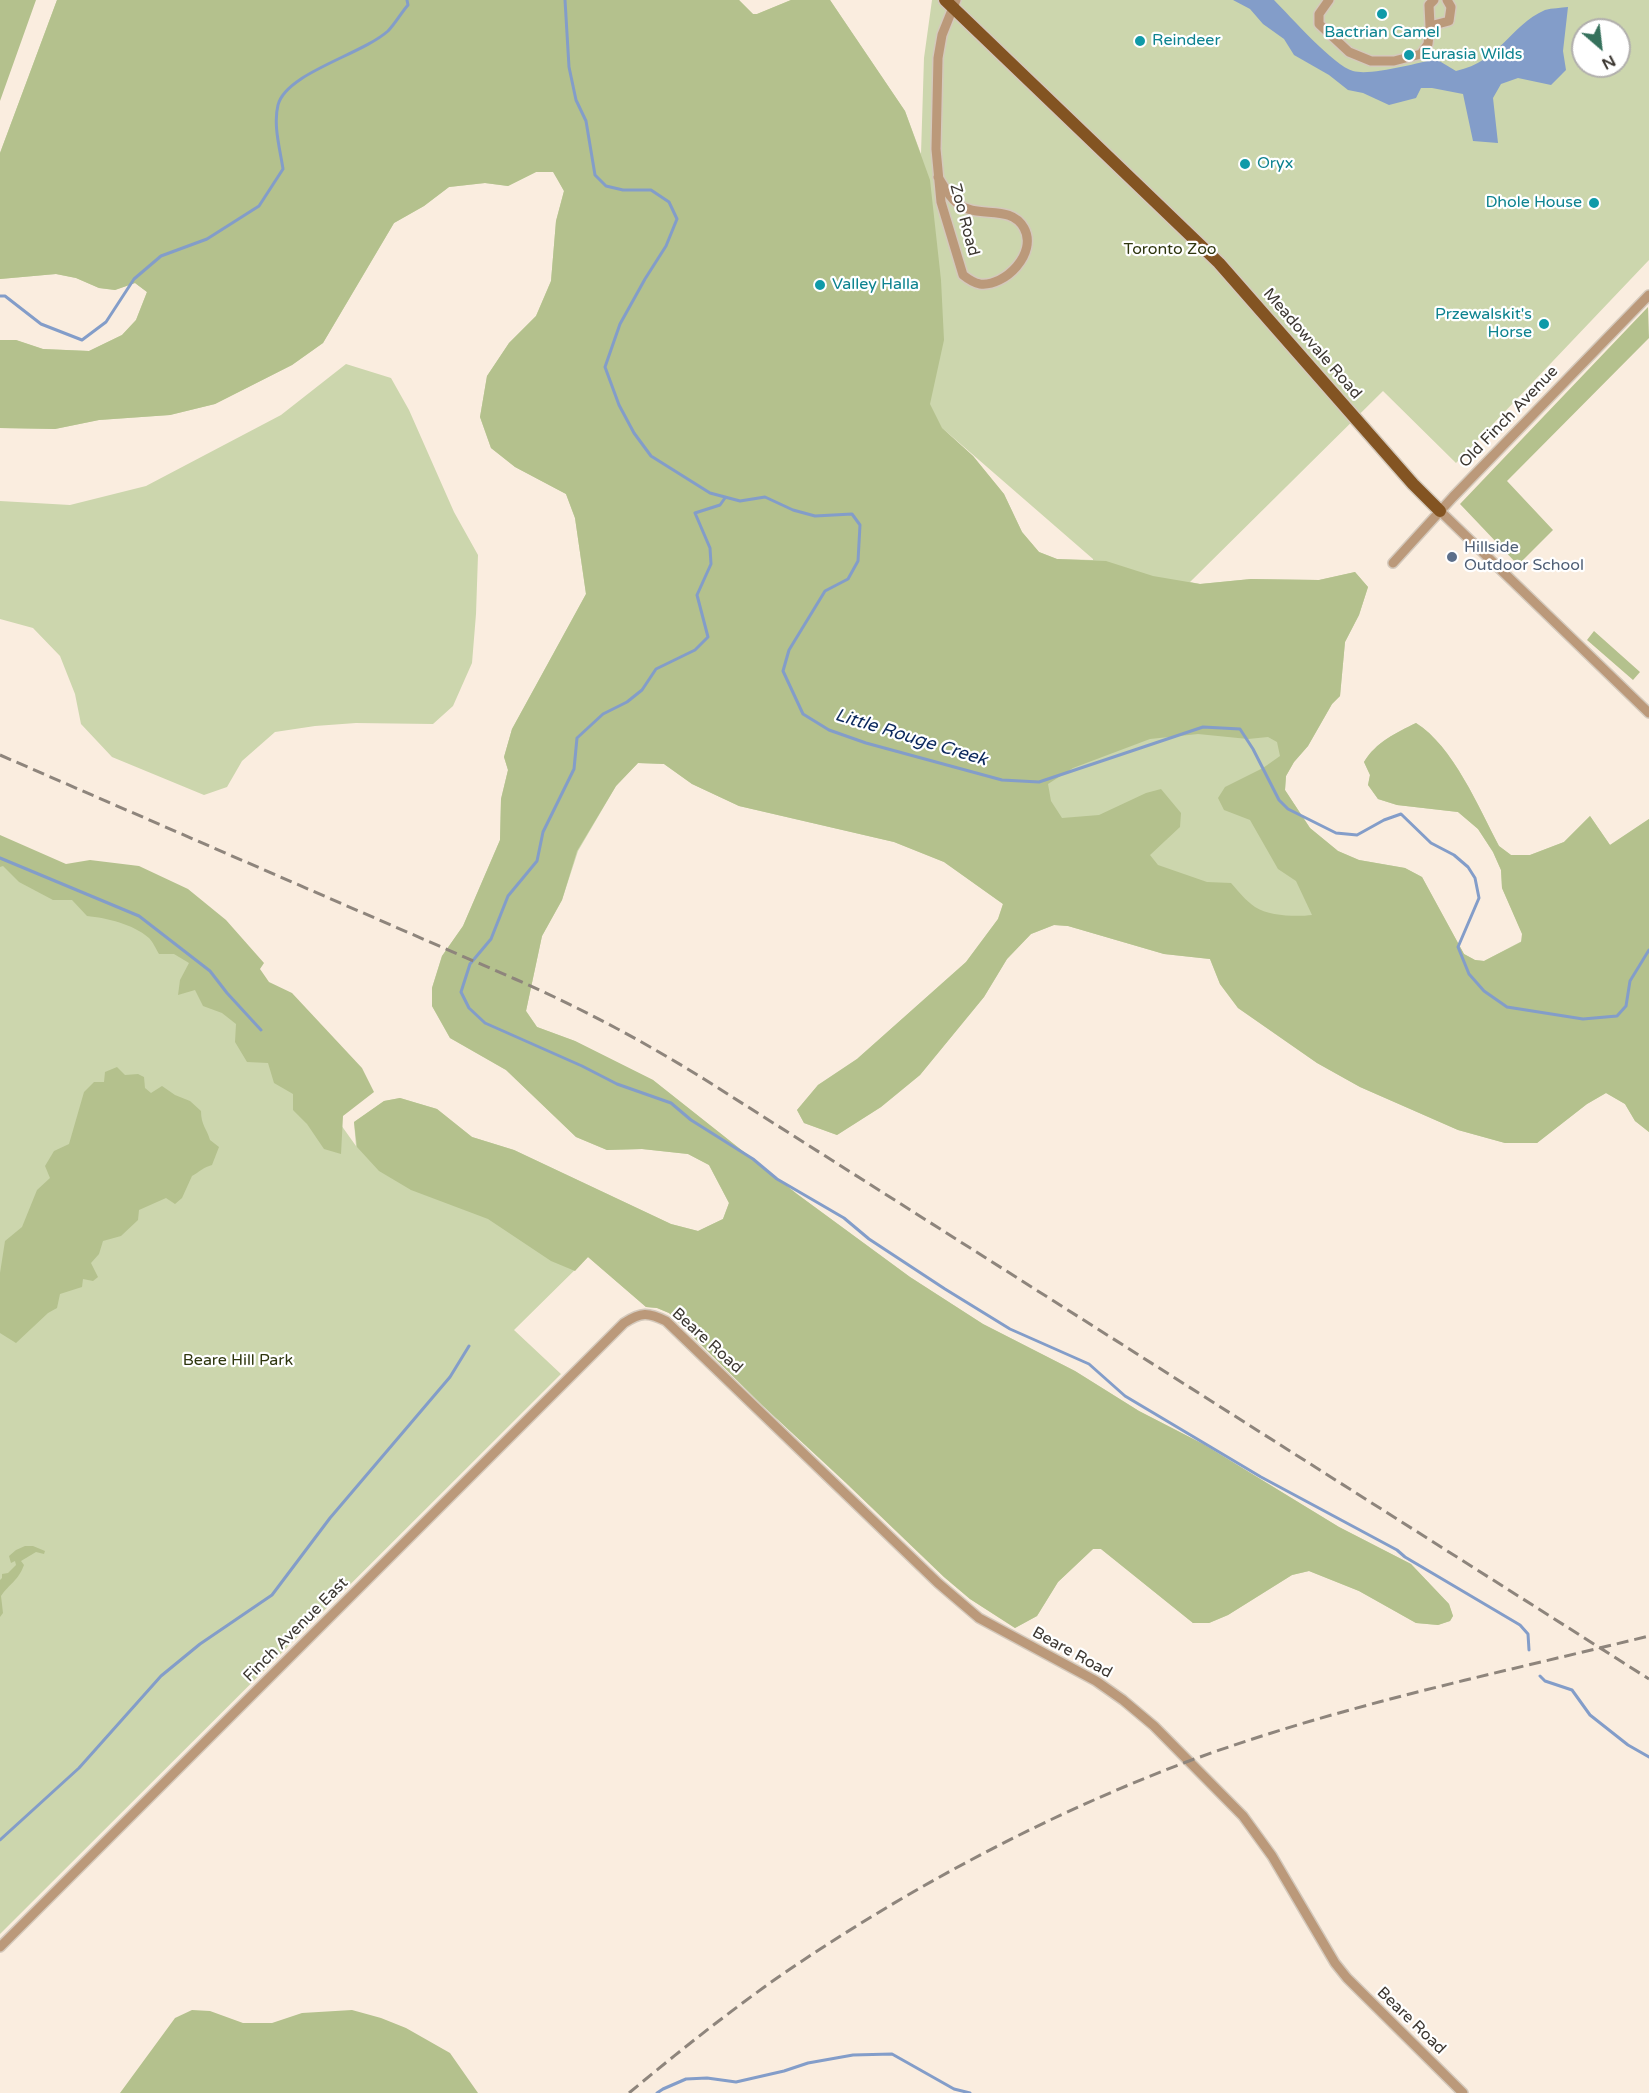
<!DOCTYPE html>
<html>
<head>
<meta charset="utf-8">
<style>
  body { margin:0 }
  #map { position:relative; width:1649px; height:2093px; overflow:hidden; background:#faeddf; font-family:"Varela Round",sans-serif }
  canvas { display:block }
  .north { position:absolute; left:1571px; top:18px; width:60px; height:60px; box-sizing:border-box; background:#fff; border:2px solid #b1afad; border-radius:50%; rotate:152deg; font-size:16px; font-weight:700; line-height:24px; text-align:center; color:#3c3731 }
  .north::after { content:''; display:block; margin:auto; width:21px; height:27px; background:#35715c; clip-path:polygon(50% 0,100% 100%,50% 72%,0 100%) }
</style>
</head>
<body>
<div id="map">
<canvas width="1649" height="2093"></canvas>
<div class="north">N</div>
</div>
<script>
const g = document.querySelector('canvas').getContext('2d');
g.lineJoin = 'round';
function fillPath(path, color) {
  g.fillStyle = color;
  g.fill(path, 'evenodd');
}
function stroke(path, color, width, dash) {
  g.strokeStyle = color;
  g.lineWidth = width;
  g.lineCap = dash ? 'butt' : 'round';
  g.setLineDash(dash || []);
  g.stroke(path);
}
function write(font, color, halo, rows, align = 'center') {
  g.font = font + ' "Varela Round",sans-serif';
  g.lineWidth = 4.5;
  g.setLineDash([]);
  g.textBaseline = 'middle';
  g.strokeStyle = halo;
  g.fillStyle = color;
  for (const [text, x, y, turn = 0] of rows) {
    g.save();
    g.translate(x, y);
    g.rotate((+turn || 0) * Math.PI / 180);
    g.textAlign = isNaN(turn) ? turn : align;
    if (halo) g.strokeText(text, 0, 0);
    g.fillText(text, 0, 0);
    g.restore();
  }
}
fillPath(new Path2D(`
  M 57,0 L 739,0 L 753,14 L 757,14 L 791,0 L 830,0 L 905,111 L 921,154 L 924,58 L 932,0 L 1649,0 L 1649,260 L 1456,463 L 1383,391 L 1190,582 L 1200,584 L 1251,579 L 1319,580 L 1355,572 L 1368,587 L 1359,615 L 1345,642 L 1340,696 L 1332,704 L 1308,746 L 1294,762 L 1286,776 L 1285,790 L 1310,828 L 1338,851 L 1359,860 L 1405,868 L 1422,877 L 1464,954 L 1475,960 L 1484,961 L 1522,941 L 1522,933 L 1502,888 L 1501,870 L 1493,852 L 1478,829 L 1458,812 L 1397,805 L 1378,799 L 1368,785 L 1370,775 L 1364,762 C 1376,742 1396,733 1416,723 C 1453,746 1479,808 1499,846 L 1511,855 L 1530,855 L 1564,842 L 1590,816 L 1610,845 L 1649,819 L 1649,1132 L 1635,1121 L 1625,1104 L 1606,1093 L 1587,1104 L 1537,1143 L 1505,1143 L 1458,1130 L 1360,1087 L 1317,1063 L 1238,1008 L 1220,984 L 1210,959 L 1164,954 L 1068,926 L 1054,925 L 1031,934 L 1007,959 L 984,997 L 920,1075 L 881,1107 L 837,1135 L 804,1123 L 797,1110 L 818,1085 L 857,1059 L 966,962 L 998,919 L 1003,904 L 944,862 L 894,842 L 739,806 L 692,784 L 664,764 L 638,763 L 616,786 L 578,851 L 562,900 L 542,936 L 526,1011 L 537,1027 L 575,1041 L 653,1080 L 797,1194 L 910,1277 L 983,1324 L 1075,1371 L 1139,1411 L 1203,1444 L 1339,1527 L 1411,1564 L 1449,1604 L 1453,1616 L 1450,1621 L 1438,1625 L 1416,1623 L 1359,1591 L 1309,1571 L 1292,1575 L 1228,1615 L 1209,1623 L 1193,1623 L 1101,1549 L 1093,1549 L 1058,1582 L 1037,1616 L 1015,1628 L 970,1599 L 944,1577 L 845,1482 L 763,1406 L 669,1313 L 657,1308 L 646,1307 L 588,1257 L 514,1330 L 561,1374 L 0,1934 L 0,849 L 198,924 L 356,1146 L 354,1122 L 384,1101 L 400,1098 L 437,1109 L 472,1137 L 514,1150 L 671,1224 L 698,1231 L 723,1219 L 729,1203 L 709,1165 L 688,1154 L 642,1149 L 607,1150 L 576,1137 L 506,1070 L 450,1038 L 432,1006 L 432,988 L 442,956 L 463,926 L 500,840 L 501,799 L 508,770 L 504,757 L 512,729 L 586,594 L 575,518 L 566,494 L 515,467 L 491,448 L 480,417 L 487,376 L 509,343 L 536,316 L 551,281 L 556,221 L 564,191 L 554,172 L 536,172 L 508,186 L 485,183 L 449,187 L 424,206 L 394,223 L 323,343 L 292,365 L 215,404 L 170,415 L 99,420 L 55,429 L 0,428 L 0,340 L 16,340 L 43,349 L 89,351 L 122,335 L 136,320 L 147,292 L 135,283 L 115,290 L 99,288 L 76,278 L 56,274 L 0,279 L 0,153 ZM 1583,30 L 1619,30 L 1619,66 L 1583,66 ZM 941,427 L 1093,559 L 1093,560 L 1057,559 L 1039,552 L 1022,532 L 1004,494 L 973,456 Z
  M 346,364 L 391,378 L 409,410 L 454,512 L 478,555 L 476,614 L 472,663 L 453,706 L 433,724 L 356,723 L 315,726 L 275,732 L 242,761 L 227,787 L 204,795 L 112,757 L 81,724 L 75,694 L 60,656 L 33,628 L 0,619 L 0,501 L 70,505 L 146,486 L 281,415 Z`), '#ccd6ad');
fillPath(new Path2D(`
  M 0,0 L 36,0 L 0,101 Z
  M 57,0 L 739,0 L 753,14 L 757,14 L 791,0 L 830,0 L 905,111 L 930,180 L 941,280 L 944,340 L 930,404 L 942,428 L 973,456 L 1004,494 L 1022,532 L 1039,552 L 1057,559 L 1106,561 L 1153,576 L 1200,584 L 1251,579 L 1319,580 L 1355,572 L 1368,587 L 1359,615 L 1345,642 L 1340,696 L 1332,704 L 1308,746 L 1294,762 L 1286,776 L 1285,790 L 1310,828 L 1338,851 L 1359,860 L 1405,868 L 1422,877 L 1464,954 L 1475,960 L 1484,961 L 1521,942 L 1522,934 L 1502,888 L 1501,870 L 1493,852 L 1478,829 L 1458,812 L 1397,805 L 1378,799 L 1368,785 L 1370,775 L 1364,762 C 1376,742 1396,733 1416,723 C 1453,746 1479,808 1499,846 L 1511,855 L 1530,855 L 1564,842 L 1590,816 L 1610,845 L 1649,819 L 1649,1132 L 1635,1121 L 1625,1104 L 1606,1093 L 1587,1104 L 1537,1143 L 1505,1143 L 1458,1130 L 1360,1087 L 1317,1063 L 1238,1008 L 1220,984 L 1210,959 L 1164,954 L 1068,926 L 1054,925 L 1031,934 L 1007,959 L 984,997 L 920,1075 L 881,1107 L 837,1135 L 804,1123 L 797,1110 L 818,1085 L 857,1059 L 966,962 L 998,919 L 1003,904 L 944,862 L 894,842 L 739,806 L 692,784 L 664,764 L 638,763 L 616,786 L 577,851 L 562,900 L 542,936 L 526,1011 L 537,1027 L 575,1041 L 653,1080 L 797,1194 L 910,1277 L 983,1324 L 1075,1371 L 1139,1411 L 1203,1444 L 1339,1527 L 1411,1564 L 1449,1604 L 1453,1616 L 1450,1621 L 1438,1625 L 1416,1623 L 1359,1591 L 1309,1571 L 1292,1575 L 1228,1615 L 1209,1623 L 1193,1623 L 1101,1549 L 1093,1549 L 1058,1582 L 1037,1616 L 1015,1628 L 970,1599 L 944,1577 L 845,1482 L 763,1406 L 669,1313 L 657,1308 L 646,1307 L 588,1257 L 575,1271 L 551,1261 L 488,1219 L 411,1190 L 379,1171 L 357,1147 L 354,1122 L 384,1101 L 400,1098 L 437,1109 L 472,1137 L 514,1150 L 671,1224 L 698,1231 L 723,1219 L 729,1203 L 709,1165 L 688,1154 L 642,1149 L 607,1150 L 576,1137 L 506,1070 L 450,1038 L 432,1006 L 432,988 L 442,956 L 463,926 L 500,840 L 501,799 L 508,770 L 504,757 L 512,729 L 586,594 L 575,518 L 566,494 L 515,467 L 491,448 L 480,417 L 487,376 L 509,343 L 536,316 L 551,281 L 556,221 L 564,191 L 553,172 L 536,172 L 508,186 L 485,183 L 449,187 L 424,206 L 394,223 L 323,343 L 292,365 L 215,404 L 170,415 L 99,420 L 55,429 L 0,428 L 0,340 L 16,340 L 43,349 L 89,351 L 122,335 L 136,320 L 147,292 L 135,283 L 115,290 L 99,288 L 76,278 L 56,274 L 0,279 L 0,153 ZM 1198,734 L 1248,739 L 1268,737 L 1277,742 L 1280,756 L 1263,768 L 1225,787 L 1218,798 L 1224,810 L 1250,820 L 1278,869 L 1296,881 L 1312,915 C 1296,917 1269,916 1255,907 C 1246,901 1238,891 1231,883 L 1207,882 L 1158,865 L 1150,855 L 1180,827 L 1181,813 L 1161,789 L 1146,793 L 1099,815 L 1062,818 L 1051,801 L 1048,784 L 1073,768 L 1150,739 Z
  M 1648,307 L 1649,338 L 1507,481 L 1553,530 L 1518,565 L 1460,504 Z
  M 1594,631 L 1640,672 L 1633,680 L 1587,640 Z
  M 0,835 L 66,864 L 90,860 L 139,866 L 188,889 L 226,920 L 264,963 L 260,969 L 269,982 L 292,993 L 362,1068 L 374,1092 L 343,1116 L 341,1154 L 324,1149 L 307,1124 L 293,1110 L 293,1094 L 274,1083 L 268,1063 L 247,1062 L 235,1042 L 236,1024 L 222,1013 L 203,1006 L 195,990 L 178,995 L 180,980 L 189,963 L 174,954 L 159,954 C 156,949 153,942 149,938 C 133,924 107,918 87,916 L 72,900 L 53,900 L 19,882 L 3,866 L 0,867 Z
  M 117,1067 L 125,1075 L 138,1074 L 144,1077 L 145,1088 L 151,1093 L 162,1086 L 175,1095 L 190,1101 L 201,1111 C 201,1125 207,1129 210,1140 L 219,1147 L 212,1165 C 204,1167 199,1172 192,1176 L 182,1198 L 175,1204 L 166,1198 L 139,1210 L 138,1220 L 121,1236 L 103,1241 L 99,1254 L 91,1263 L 98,1277 L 93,1281 L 83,1279 L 82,1287 L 60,1294 L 57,1308 L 48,1313 L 16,1343 L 0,1333 L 0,1273 L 5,1241 L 22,1227 L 37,1190 L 50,1178 L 45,1166 L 54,1151 L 69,1144 L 84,1092 L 94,1082 L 104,1082 L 105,1072 Z
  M 25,1546 L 33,1546 L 45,1551 L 44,1554 L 36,1552 L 21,1561 L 24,1565 C 18,1581 10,1583 1,1596 L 3,1613 L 0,1617 L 0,1580 L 2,1578 L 2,1574 L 8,1573 L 16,1565 L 15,1561 L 11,1563 L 9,1556 L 16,1550 Z
  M 192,2010 L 210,2011 L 243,2023 L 272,2023 L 302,2013 L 352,2010 L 381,2018 L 406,2028 L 450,2053 L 478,2093 L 120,2093 L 175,2018 Z`), '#b4c18d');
fillPath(new Path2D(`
  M 1233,0 L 1274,0 C 1290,16 1334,66 1353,71 C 1371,76 1417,63 1436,59 L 1456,71 C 1501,61 1509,26 1545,10 C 1552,8 1561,8 1568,7 L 1563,51 L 1566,70 L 1551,85 L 1518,78 L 1501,84 L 1493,98 L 1498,143 L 1473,141 L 1463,94 L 1432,88 L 1421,88 L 1416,98 L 1389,105 L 1363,93 L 1348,90 L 1329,75 L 1294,55 L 1284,39 L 1263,24 L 1250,9 Z`), '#839dc9');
stroke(new Path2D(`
  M 565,0 L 569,67 L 576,100 L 586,121 L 595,175 L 606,186 L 623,190 L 651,190 L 669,202 L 677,219 L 666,246 L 645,279 L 620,324 L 605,367 L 619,405 L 634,433 L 651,456 L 710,493 L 740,501 L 765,497 L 793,510 L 815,516 L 852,514 L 860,525 L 858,561 L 848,579 L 825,591 L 789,650 L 783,671 L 803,714 L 829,730 L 866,743 L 1002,780 L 1039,782 L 1203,727 L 1240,729 L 1253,749 L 1279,800 L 1288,809 L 1336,833 L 1357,835 L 1384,820 L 1401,814 L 1431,843 L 1454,855 L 1468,867 L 1475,878 L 1479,898 L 1458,947 L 1469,974 L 1484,991 L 1507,1007 L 1583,1019 L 1617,1016 L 1626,1006 L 1630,981 L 1649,950
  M 0,296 L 5,296 L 41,324 L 82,340 L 106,322 L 134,279 L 161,256 L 207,239 L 259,206 L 283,169 C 280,149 273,125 278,105 C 286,73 361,55 388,31 C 395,24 401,13 408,5 L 407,0
  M 725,498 L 720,505 L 695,513 L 710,548 L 711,564 L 697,595 L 708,637 L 695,650 L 656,669 L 642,690 L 627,702 L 603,714 L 577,738 L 574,769 L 543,832 L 537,861 L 508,896 L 491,939 L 470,964 L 461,992 L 469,1008 L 485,1023 L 582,1066 L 617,1084 L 671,1103 L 691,1120 L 753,1159 L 777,1179 L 844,1218 L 869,1239 L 945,1289 L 1010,1329 L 1089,1364 L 1125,1396 L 1261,1477 L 1397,1550 L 1405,1557 L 1520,1625 L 1528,1634 L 1529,1650
  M 0,858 L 139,916 L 210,971 L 227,993 L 261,1030
  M 1540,1676 L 1545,1681 L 1572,1690 L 1590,1715 L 1628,1745 L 1649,1757
  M 0,1840 L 79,1768 L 161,1676 L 200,1644 L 272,1595 L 330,1518 L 450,1377 L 469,1346
  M 657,2093 L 663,2089 L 686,2079 L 707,2078 L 736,2082 L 784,2071 L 808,2063 L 853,2055 L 892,2054 L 954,2089 L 970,2093`), '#839dc9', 3);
const minor = new Path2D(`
  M 1329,0 L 1319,14 L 1319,24 L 1349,52 L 1371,61 L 1394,61 L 1421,54 L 1428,44 L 1430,26 L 1449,21 L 1451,7 L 1447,0
  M 1430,26 L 1429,5 L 1434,0
  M 938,177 C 943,185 949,197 957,203 C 977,220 1010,203 1024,228 C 1038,253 1005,287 980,284 C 974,283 968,279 963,275 L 941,202 L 936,149 L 938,58 L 942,35 L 956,0
  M 1440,511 L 1649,713
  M 1393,563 L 1453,497 L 1649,295
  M 0,1947 L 624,1323 C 641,1312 648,1312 666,1321 L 938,1583 L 979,1618 L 1096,1681 L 1123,1700 L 1154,1726 L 1243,1816 L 1272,1856 L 1335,1963 L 1347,1978 L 1463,2093`);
const major = new Path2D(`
  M 945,0 L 1219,263 L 1413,484 L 1440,511`);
stroke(minor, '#d4c9bc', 12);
stroke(major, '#d4c9bc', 15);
stroke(minor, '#bb997a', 9);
stroke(major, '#835422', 12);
stroke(new Path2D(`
  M 0,755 L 515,979 C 581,1008 643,1041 704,1079 L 1649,1679
  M 629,2093 C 677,2053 726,2014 777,1978 C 905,1890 1043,1816 1189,1761 C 1338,1706 1495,1674 1649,1636`), '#8e857c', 3, [12, 6]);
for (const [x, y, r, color] of [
  [1382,14,6,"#0f9aa8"],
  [1140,41,6,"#0f9aa8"],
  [1409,55,6,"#0f9aa8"],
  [1245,164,6,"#0f9aa8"],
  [1594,203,6,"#0f9aa8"],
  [820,285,6,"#0f9aa8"],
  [1544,324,6,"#0f9aa8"],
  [1452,557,6,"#5c6f8a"]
]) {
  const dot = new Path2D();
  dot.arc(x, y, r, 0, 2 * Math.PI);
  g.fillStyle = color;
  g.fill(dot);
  stroke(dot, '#fff', 2);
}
write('16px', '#0d838f', '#fff', [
  ["Bactrian Camel",1382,33,"center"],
  ["Reindeer",1152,41],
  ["Eurasia Wilds",1421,55],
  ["Oryx",1257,164],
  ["Dhole House",1582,203,"right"],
  ["Valley Halla",832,285],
  ["Przewalskit's",1532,315,"right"],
  ["Horse",1532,333,"right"]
], 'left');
write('16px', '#3c3731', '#fff', [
  ["Zoo Road",964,220,75],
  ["Meadowvale Road",1312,344,49],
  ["Old Finch Avenue",1509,417,-46],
  ["Beare Road",707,1341,42],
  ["Finch Avenue East",296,1630,-45],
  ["Beare Road",1072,1653,29],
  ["Beare Road",1411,2021,44]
]);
write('16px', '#2e360e', '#fff', [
  ["Toronto Zoo",1170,250],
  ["Beare Hill Park",238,1361]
]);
write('16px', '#4e5e75', '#fff', [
  ["Hillside",1464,548],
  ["Outdoor School",1464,566]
], 'left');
write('italic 18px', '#0b285d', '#fff', [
  ["Little Rouge Creek",911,738,17]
]);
</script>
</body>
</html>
